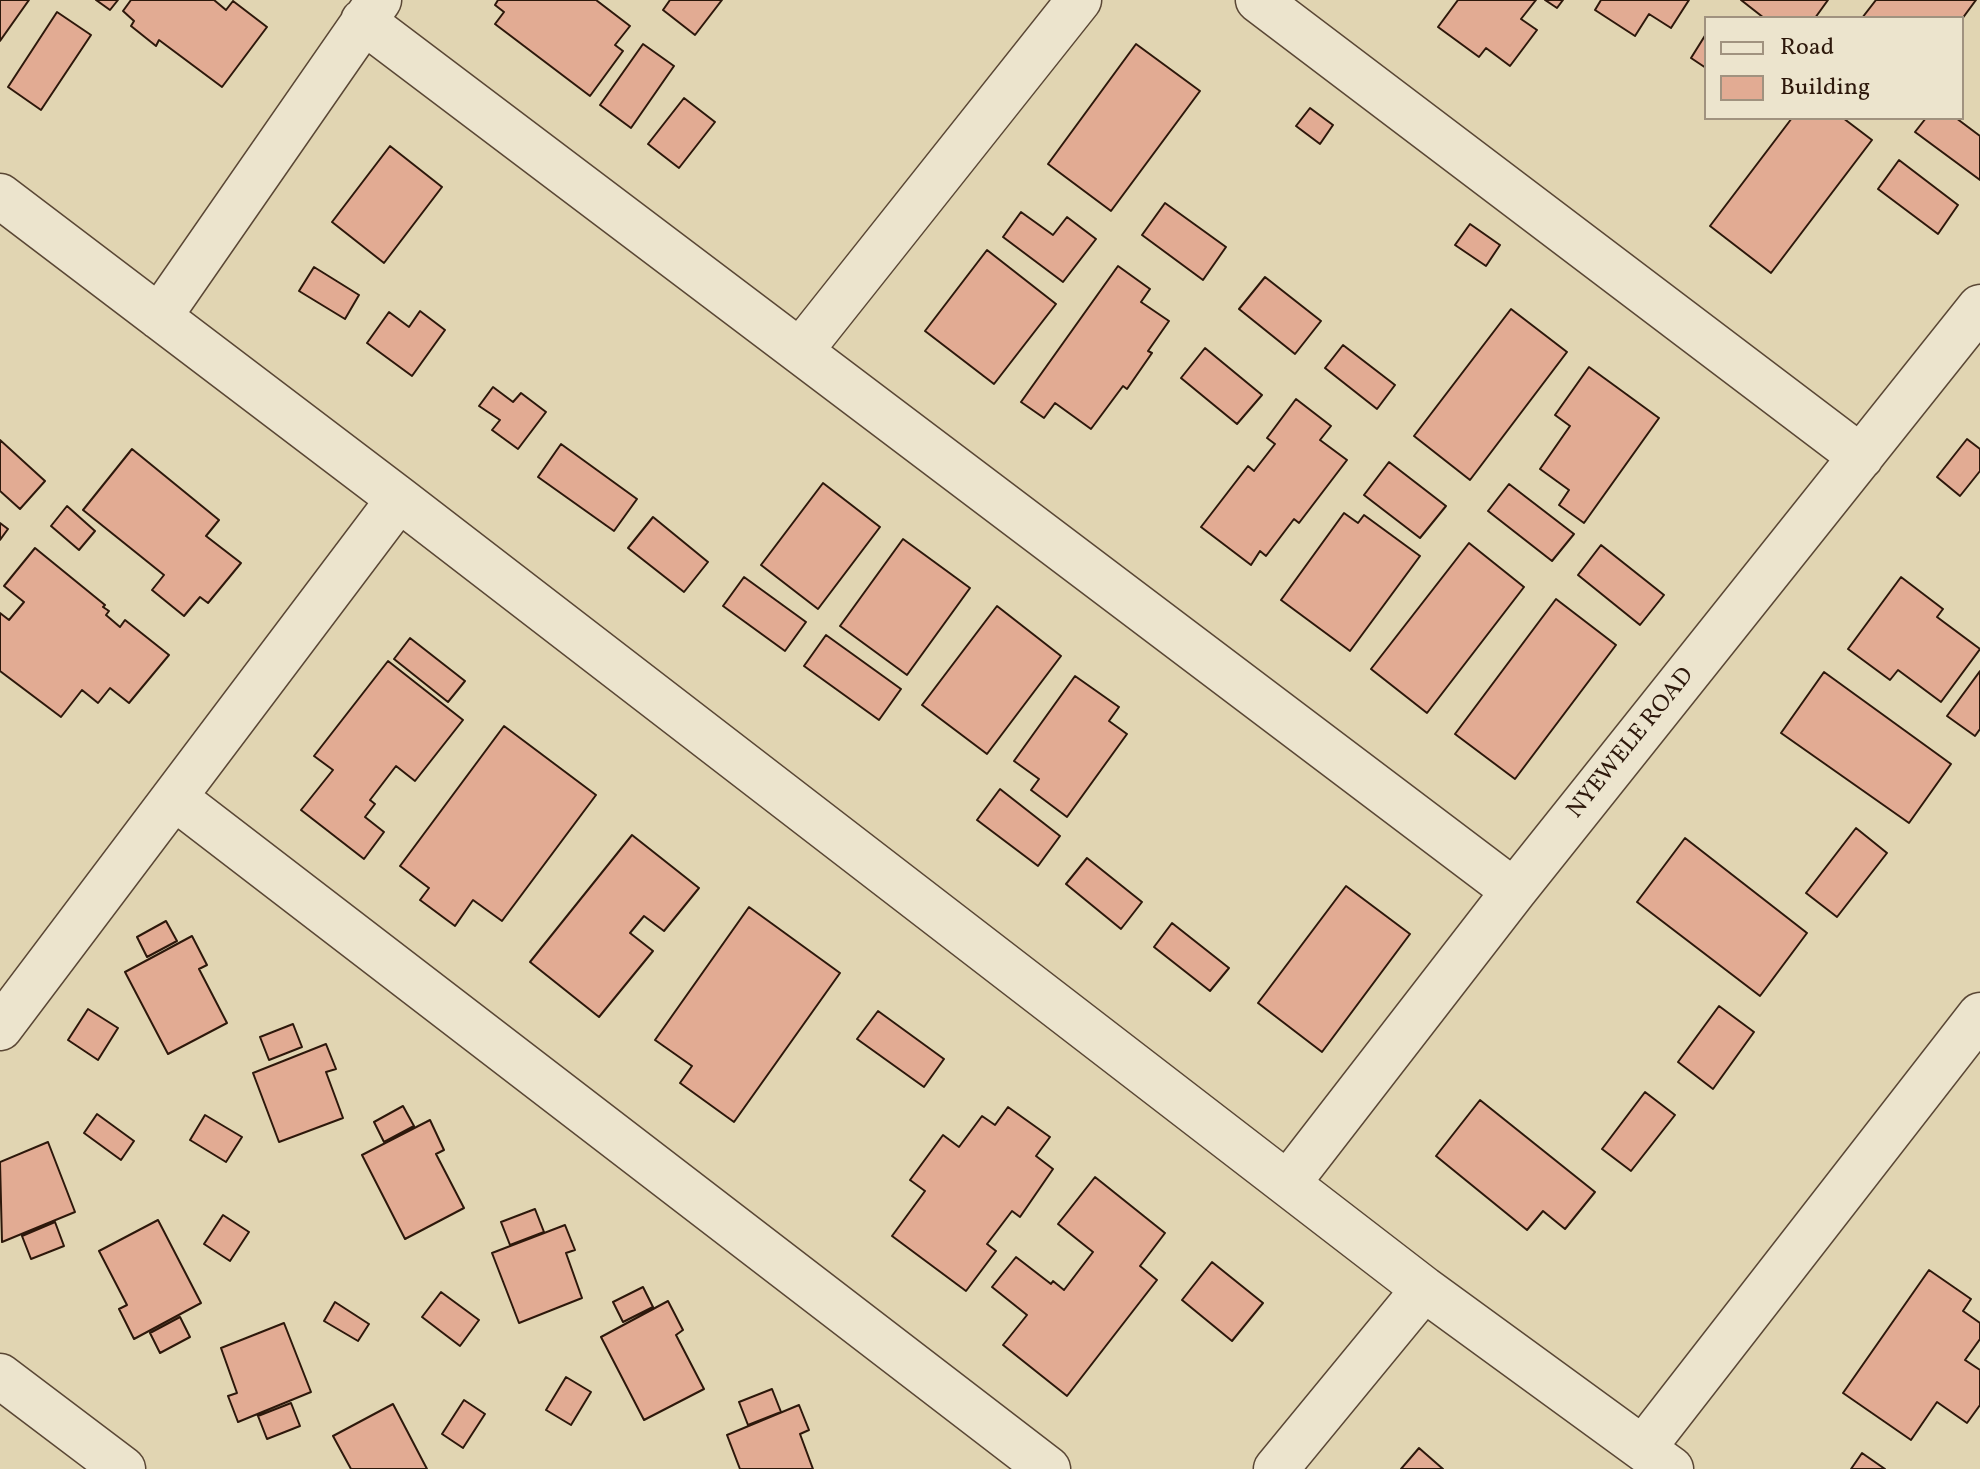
<!DOCTYPE html>
<html>
<head>
<meta charset="utf-8">
<style>
  body { margin:0 }
  #map { position:relative; width:1980px; height:1469px; overflow:hidden; background:#e1d5b2; font-family:Vollkorn,serif }
  canvas { display:block }
  .legend { position:absolute; left:1704px; top:16px; width:260px; height:104px; box-sizing:border-box; background:#ece4cd; border:2px solid #a0927f; margin:0; padding:10px 14px; list-style:none; font-size:24px; color:#2d180b }
  .legend li { display:flex; align-items:center; gap:16px; height:40px }
  .legend b { width:40px; border:2px solid #a0927f }
</style>
</head>
<body>
<div id="map">
<canvas width="1980" height="1469"></canvas>
<ul class="legend">
<li><b style="height:10px;background:#ece4cd"></b>Road</li>
<li><b style="height:22px;background:#e2ab93"></b>Building</li>
</ul>
</div>
<script>
const g = document.querySelector('canvas').getContext('2d');
g.lineJoin = 'round';
function fillPath(path, color) {
  g.fillStyle = color;
  g.fill(path, 'evenodd');
}
function stroke(path, color, width, dash) {
  g.strokeStyle = color;
  g.lineWidth = width;
  g.lineCap = dash ? 'butt' : 'round';
  g.setLineDash(dash || []);
  g.stroke(path);
}
function write(font, color, halo, rows, align = 'center') {
  g.font = font + ' Vollkorn,serif';
  g.lineWidth = 6;
  g.setLineDash([]);
  g.textBaseline = 'middle';
  g.strokeStyle = halo;
  g.fillStyle = color;
  for (const [text, x, y, turn = 0] of rows) {
    g.save();
    g.translate(x, y);
    g.rotate((+turn || 0) * Math.PI / 180);
    g.textAlign = isNaN(turn) ? turn : align;
    if (halo) g.strokeText(text, 0, 0);
    g.fillText(text, 0, 0);
    g.restore();
  }
}
const building = new Path2D(`
  M 0,0 L 29,0 L 0,41 Z
  M 96,0 L 118,0 L 110,10 Z
  M 131,0 L 214,0 L 226,10 L 233,1 L 267,27 L 222,87 L 159,40 L 156,46 L 131,26 L 134,21 L 123,11 Z
  M 498,0 L 596,0 L 630,26 L 615,45 L 623,51 L 590,96 L 495,24 L 504,12 L 495,5 Z
  M 670,0 L 722,0 L 695,35 L 663,10 Z
  M 1458,0 L 1536,0 L 1521,19 L 1537,30 L 1510,66 L 1486,48 L 1479,57 L 1438,27 Z
  M 1545,0 L 1563,0 L 1557,8 Z
  M 1601,0 L 1689,0 L 1671,28 L 1649,14 L 1635,36 L 1595,10 Z
  M 1741,0 L 1828,0 L 1815,18 L 1764,18 Z
  M 1876,0 L 1976,0 L 1962,19 L 1862,18 Z
  M 57,12 L 91,35 L 41,110 L 8,87 Z
  M 1706,34 L 1706,68 L 1691,58 Z
  M 643,44 L 674,66 L 631,128 L 600,105 Z
  M 1136,44 L 1200,91 L 1111,211 L 1048,164 Z
  M 684,98 L 715,122 L 679,168 L 648,144 Z
  M 1310,108 L 1333,125 L 1320,144 L 1296,126 Z
  M 1792,118 L 1843,118 L 1872,140 L 1771,273 L 1710,226 Z
  M 1926,118 L 1956,118 L 1980,136 L 1980,180 L 1915,132 Z
  M 390,146 L 442,187 L 384,263 L 332,222 Z
  M 1899,160 L 1958,205 L 1938,234 L 1878,189 Z
  M 1165,203 L 1226,247 L 1203,280 L 1142,235 Z
  M 1021,212 L 1053,235 L 1067,217 L 1096,239 L 1063,282 L 1003,237 Z
  M 1470,224 L 1500,245 L 1486,266 L 1455,245 Z
  M 987,250 L 1056,304 L 994,384 L 925,331 Z
  M 1118,266 L 1150,289 L 1141,302 L 1169,321 L 1148,351 L 1152,353 L 1127,389 L 1123,386 L 1091,429 L 1055,403 L 1044,418 L 1021,402 Z
  M 314,267 L 359,295 L 345,319 L 299,291 Z
  M 1265,277 L 1321,321 L 1295,354 L 1239,309 Z
  M 1511,309 L 1567,352 L 1470,480 L 1414,436 Z
  M 420,311 L 445,330 L 412,376 L 367,343 L 389,312 L 409,327 Z
  M 1343,345 L 1395,385 L 1377,409 L 1325,368 Z
  M 1205,348 L 1262,395 L 1237,424 L 1181,378 Z
  M 1589,367 L 1659,418 L 1584,523 L 1559,505 L 1569,490 L 1540,469 L 1570,426 L 1555,415 Z
  M 493,387 L 513,402 L 521,393 L 546,412 L 518,449 L 492,430 L 500,420 L 479,406 Z
  M 1296,399 L 1331,426 L 1320,440 L 1347,460 L 1299,523 L 1294,519 L 1266,556 L 1260,551 L 1251,565 L 1201,527 L 1248,466 L 1254,471 L 1275,444 L 1267,438 Z
  M 1967,439 L 1980,449 L 1980,471 L 1960,496 L 1937,477 Z
  M 0,440 L 45,481 L 20,509 L 0,491 Z
  M 561,444 L 637,499 L 614,531 L 538,477 Z
  M 132,449 L 219,520 L 206,536 L 241,563 L 208,603 L 200,597 L 184,616 L 152,590 L 164,575 L 83,510 Z
  M 1389,462 L 1446,506 L 1420,538 L 1364,495 Z
  M 823,483 L 880,527 L 818,609 L 761,565 Z
  M 1509,484 L 1574,534 L 1552,561 L 1488,511 Z
  M 67,506 L 95,531 L 79,550 L 51,526 Z
  M 1344,513 L 1358,523 L 1364,515 L 1420,556 L 1350,651 L 1281,600 Z
  M 653,517 L 708,562 L 684,592 L 628,548 Z
  M 0,523 L 8,529 L 0,540 Z
  M 903,539 L 970,588 L 907,675 L 840,626 Z
  M 1469,543 L 1524,587 L 1427,713 L 1371,669 Z
  M 1601,545 L 1664,595 L 1640,625 L 1578,575 Z
  M 35,548 L 105,605 L 103,607 L 109,611 L 106,615 L 120,627 L 125,620 L 169,655 L 129,703 L 110,688 L 98,703 L 82,690 L 61,717 L 0,671 L 0,613 L 9,620 L 24,602 L 4,586 Z
  M 744,577 L 806,622 L 785,651 L 723,606 Z
  M 1901,577 L 1943,609 L 1937,617 L 1980,649 L 1941,702 L 1898,670 L 1890,680 L 1848,649 Z
  M 1556,599 L 1616,645 L 1515,779 L 1455,734 Z
  M 997,606 L 1061,656 L 987,754 L 922,705 Z
  M 826,635 L 901,689 L 879,720 L 804,666 Z
  M 410,638 L 465,681 L 448,702 L 394,659 Z
  M 388,661 L 463,720 L 415,781 L 396,766 L 370,800 L 375,804 L 365,817 L 384,832 L 364,859 L 301,810 L 333,770 L 314,756 Z
  M 1980,671 L 1980,729 L 1975,736 L 1947,716 Z
  M 1824,672 L 1951,764 L 1909,823 L 1781,733 Z
  M 1075,676 L 1119,707 L 1109,721 L 1127,734 L 1067,817 L 1031,790 L 1039,779 L 1014,761 Z
  M 504,726 L 596,795 L 502,921 L 473,900 L 455,926 L 420,900 L 429,888 L 400,866 Z
  M 1000,789 L 1060,836 L 1038,866 L 977,820 Z
  M 1856,828 L 1887,853 L 1837,917 L 1806,893 Z
  M 632,835 L 699,888 L 664,931 L 644,916 L 630,933 L 653,951 L 599,1017 L 530,962 Z
  M 1685,838 L 1807,933 L 1760,996 L 1637,902 Z
  M 1087,858 L 1142,902 L 1121,929 L 1066,884 Z
  M 1346,886 L 1410,934 L 1322,1052 L 1258,1003 Z
  M 749,907 L 840,973 L 734,1122 L 680,1083 L 692,1066 L 655,1040 Z
  M 166,921 L 177,941 L 147,957 L 137,937 Z
  M 1172,923 L 1229,968 L 1210,991 L 1154,947 Z
  M 192,936 L 207,965 L 199,969 L 227,1023 L 168,1054 L 125,972 Z
  M 1719,1006 L 1754,1032 L 1713,1089 L 1678,1062 Z
  M 88,1009 L 118,1028 L 98,1060 L 68,1040 Z
  M 878,1011 L 944,1059 L 924,1087 L 857,1039 Z
  M 293,1024 L 302,1047 L 269,1060 L 260,1037 Z
  M 326,1044 L 336,1069 L 326,1072 L 343,1118 L 279,1142 L 253,1073 Z
  M 1645,1092 L 1675,1115 L 1631,1171 L 1602,1149 Z
  M 1480,1100 L 1595,1192 L 1565,1229 L 1543,1211 L 1527,1230 L 1436,1156 Z
  M 403,1106 L 414,1126 L 384,1142 L 374,1122 Z
  M 1008,1107 L 1050,1137 L 1036,1156 L 1053,1169 L 1020,1217 L 1012,1211 L 987,1244 L 996,1251 L 966,1291 L 892,1236 L 925,1191 L 910,1180 L 943,1135 L 959,1147 L 982,1116 L 995,1125 Z
  M 97,1114 L 134,1141 L 121,1160 L 84,1133 Z
  M 205,1115 L 242,1137 L 226,1162 L 190,1140 Z
  M 430,1120 L 444,1150 L 436,1154 L 464,1208 L 405,1239 L 362,1155 Z
  M 48,1142 L 75,1212 L 2,1242 L 0,1162 Z
  M 1095,1177 L 1165,1233 L 1140,1266 L 1157,1280 L 1067,1396 L 1003,1345 L 1027,1315 L 992,1287 L 1016,1257 L 1051,1284 L 1053,1281 L 1064,1290 L 1093,1252 L 1058,1224 Z
  M 535,1209 L 544,1232 L 510,1245 L 501,1222 Z
  M 223,1215 L 249,1232 L 230,1261 L 204,1244 Z
  M 158,1220 L 201,1303 L 134,1339 L 119,1309 L 127,1305 L 99,1251 Z
  M 55,1222 L 64,1246 L 31,1259 L 22,1236 Z
  M 565,1225 L 575,1250 L 566,1253 L 582,1298 L 519,1323 L 492,1253 Z
  M 1212,1262 L 1263,1303 L 1232,1341 L 1182,1300 Z
  M 1929,1270 L 1971,1299 L 1963,1311 L 1980,1323 L 1980,1339 L 1965,1360 L 1980,1370 L 1980,1405 L 1967,1423 L 1937,1402 L 1911,1440 L 1843,1393 Z
  M 643,1287 L 653,1307 L 623,1322 L 613,1302 Z
  M 441,1292 L 479,1320 L 460,1346 L 422,1317 Z
  M 668,1301 L 683,1330 L 676,1335 L 704,1389 L 644,1420 L 601,1337 Z
  M 335,1302 L 369,1324 L 358,1341 L 324,1321 Z
  M 180,1317 L 190,1337 L 160,1353 L 150,1333 Z
  M 284,1323 L 311,1392 L 238,1422 L 228,1396 L 237,1393 L 221,1348 Z
  M 566,1377 L 591,1392 L 571,1425 L 546,1410 Z
  M 772,1389 L 781,1412 L 748,1425 L 739,1402 Z
  M 464,1400 L 485,1414 L 463,1448 L 442,1434 Z
  M 291,1403 L 300,1426 L 267,1439 L 258,1416 Z
  M 393,1404 L 427,1469 L 351,1469 L 333,1436 Z
  M 799,1405 L 809,1430 L 800,1434 L 813,1469 L 740,1469 L 727,1435 Z
  M 1419,1448 L 1443,1469 L 1401,1469 Z
  M 1862,1453 L 1885,1469 L 1851,1469 Z`);
fillPath(building, '#e2ab93');
stroke(building, '#2d180b', 2);
const street = new Path2D(`
  M 1258,0 L 1861,457
  M 363,21 L 1514,891
  M 0,196 L 399,499 L 1424,1289 L 1671,1469
  M 159,317 L 379,0
  M 801,350 L 1079,0
  M 175,798 L 1048,1469
  M 0,1028 L 399,499
  M 1288,1183 L 1514,891 L 1980,307
  M 0,1376 L 123,1469
  M 1644,1447 L 1980,1015
  M 1276,1469 L 1424,1289`);
stroke(street, '#5a4735', 47);
stroke(street, '#ece4cd', 44);
write('24px', '#2d180b', '#ece4cd', [
  ["NYEWELE ROAD",1632,744,-51]
]);
</script>
</body>
</html>
